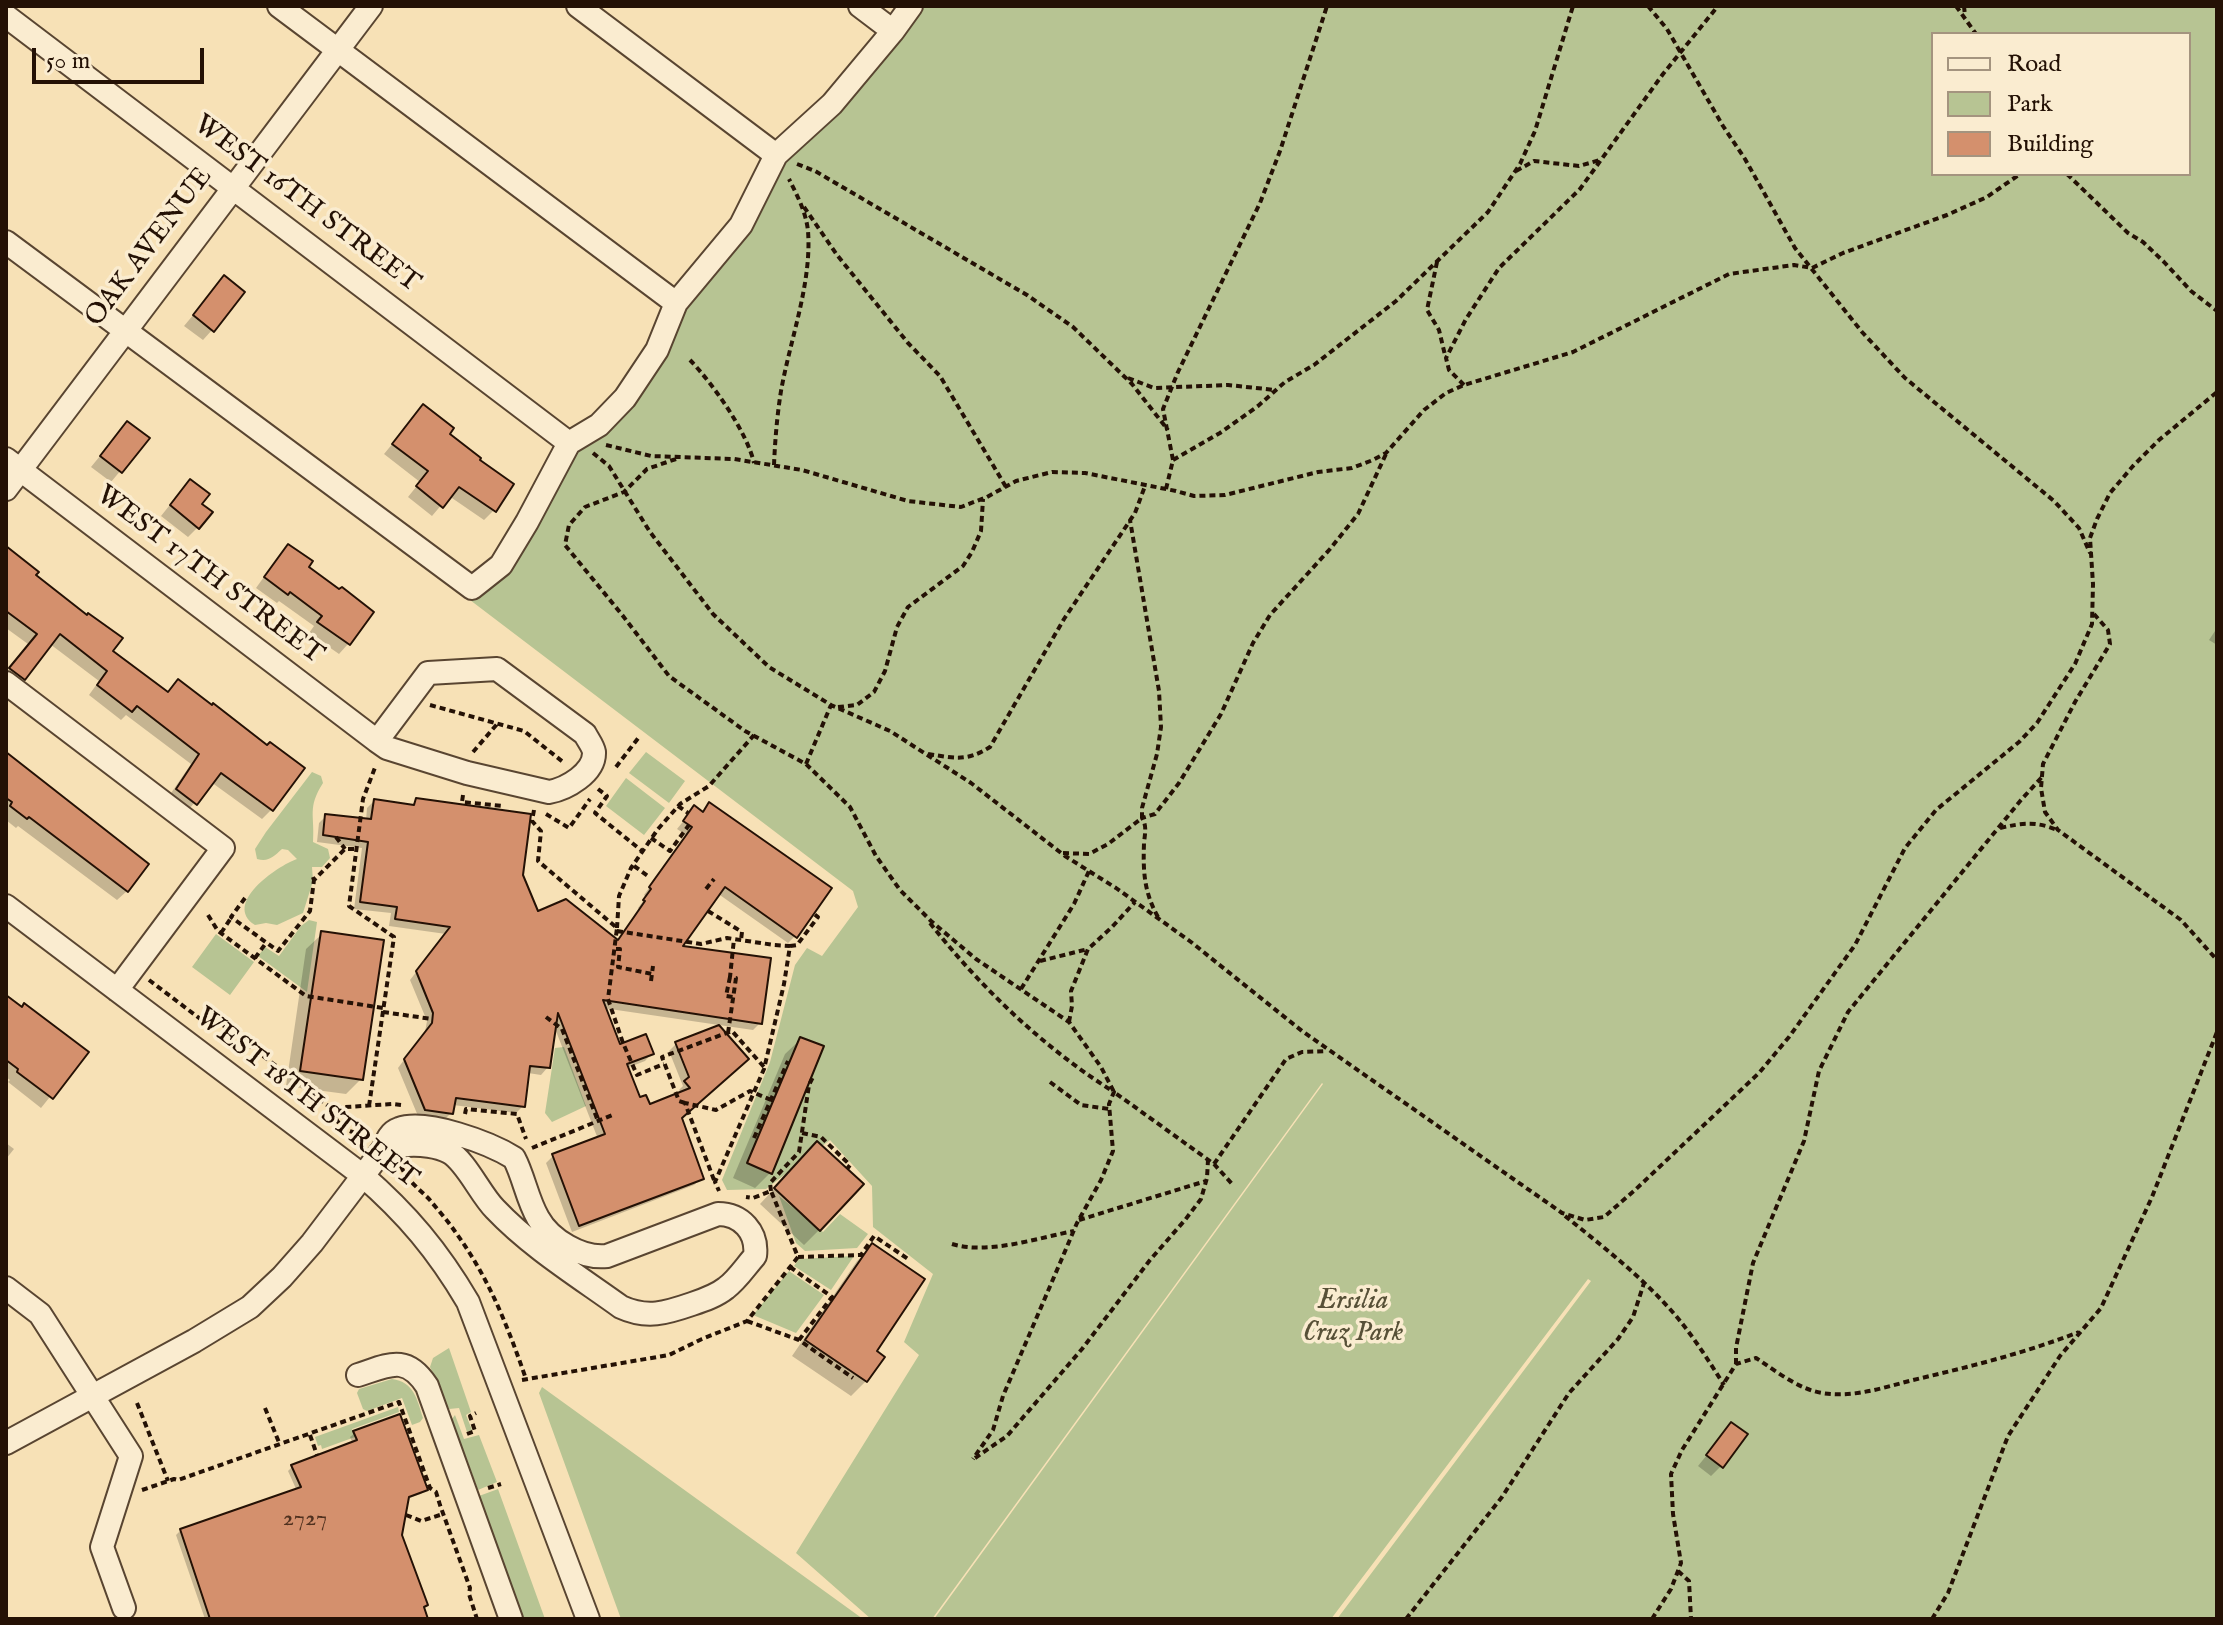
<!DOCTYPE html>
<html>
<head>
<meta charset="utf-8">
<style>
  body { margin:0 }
  #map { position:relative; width:2223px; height:1625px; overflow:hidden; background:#f7e1b6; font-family:"IM FELL English",serif }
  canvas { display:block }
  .frame { position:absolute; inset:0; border:8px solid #241105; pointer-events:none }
  .legend { position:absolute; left:1931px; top:32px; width:260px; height:144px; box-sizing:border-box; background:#faecd0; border:2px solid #a4947f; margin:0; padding:10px 14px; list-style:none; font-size:24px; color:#241105 }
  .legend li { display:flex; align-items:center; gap:16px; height:40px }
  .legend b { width:40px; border:2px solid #a4947f }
  .scale { position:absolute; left:32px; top:48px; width:172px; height:36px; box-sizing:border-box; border:4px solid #241105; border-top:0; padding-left:10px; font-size:24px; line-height:28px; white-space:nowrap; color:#241105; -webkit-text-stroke:6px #faecd0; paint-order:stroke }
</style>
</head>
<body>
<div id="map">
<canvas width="2223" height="1625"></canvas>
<div class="frame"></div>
<ul class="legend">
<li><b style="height:10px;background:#faecd0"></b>Road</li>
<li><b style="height:22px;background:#b7c493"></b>Park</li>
<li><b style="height:22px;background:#d4906d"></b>Building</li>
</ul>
<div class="scale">50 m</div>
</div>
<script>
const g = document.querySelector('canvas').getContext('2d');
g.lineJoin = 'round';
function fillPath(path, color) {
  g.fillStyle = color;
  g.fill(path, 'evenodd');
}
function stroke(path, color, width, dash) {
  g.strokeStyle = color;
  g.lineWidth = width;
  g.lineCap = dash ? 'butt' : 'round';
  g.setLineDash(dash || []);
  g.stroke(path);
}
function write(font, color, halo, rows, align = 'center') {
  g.font = font + ' "IM FELL English",serif';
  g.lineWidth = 7;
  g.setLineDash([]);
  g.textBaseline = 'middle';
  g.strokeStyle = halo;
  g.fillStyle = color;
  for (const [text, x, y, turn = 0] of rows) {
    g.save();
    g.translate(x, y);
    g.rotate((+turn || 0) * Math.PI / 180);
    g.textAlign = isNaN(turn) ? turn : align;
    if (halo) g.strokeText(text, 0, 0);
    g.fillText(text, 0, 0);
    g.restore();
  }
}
fillPath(new Path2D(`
  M 920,6 L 2217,6 L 2217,1619 L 1337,1619 L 1591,1281 L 1588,1279 L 1331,1619 L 934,1619 L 1323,1084 L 1322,1083 L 932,1619 L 871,1619 L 796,1553 L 919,1355 L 904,1342 L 933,1274 L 873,1227 L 872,1186 L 830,1140 L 766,1189 L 727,1190 L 722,1180 L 770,1062 L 795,965 L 807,948 L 822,956 L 858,907 L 853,891 L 470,600 L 504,571 L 578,450 L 595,442 L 618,414 L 682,303 L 775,169 ZM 1933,34 L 2189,34 L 2189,174 L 1933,174 Z
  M 646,752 L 685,781 L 669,803 L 629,773 Z
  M 312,772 L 321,776 L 323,783 C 307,808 315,815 313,842 L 328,849 L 330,858 L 322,867 L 312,867 L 313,881 L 303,913 L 277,925 L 266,923 L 255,925 C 222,904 277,866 297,859 L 288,850 L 282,849 C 273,857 269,862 257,859 L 255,849 L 266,832 Z
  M 626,778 L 665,808 L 644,835 L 606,806 Z
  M 309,920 L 317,922 L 307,992 L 258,956 L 265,947 L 279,956 L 301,926 Z
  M 216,934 L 254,962 L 230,995 L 192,967 Z
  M 564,1047 L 586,1106 L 552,1122 L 545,1113 L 555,1048 Z
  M 779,1196 L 823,1232 L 840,1214 L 868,1234 L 857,1248 L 805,1251 L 796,1243 Z
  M 854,1256 L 831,1290 L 794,1266 L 799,1259 Z
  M 789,1271 L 824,1295 L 796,1333 L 753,1315 Z
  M 449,1348 L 471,1412 L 466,1415 L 472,1430 L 467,1432 L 459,1408 L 449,1409 L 430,1367 L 433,1358 Z
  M 392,1379 C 414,1382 417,1399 423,1418 L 420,1422 L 412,1425 L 402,1398 L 367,1411 L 363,1409 L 357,1393 L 359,1389 Z
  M 542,1387 L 863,1619 L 621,1619 L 539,1393 Z
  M 398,1407 L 399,1412 L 352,1429 L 355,1437 L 322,1449 L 321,1445 L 318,1446 L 315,1437 Z
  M 455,1415 L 464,1439 L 479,1435 L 497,1482 L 478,1490 L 452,1419 Z
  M 498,1489 L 545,1619 L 524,1619 L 479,1496 Z`), '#b7c493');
fillPath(new Path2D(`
  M 224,278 L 212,330 L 203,340 L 184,326 Z
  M 423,407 L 447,434 L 494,510 L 484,520 L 449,496 L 432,516 L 408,497 L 420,482 L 384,454 Z
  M 118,434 L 147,439 L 111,482 L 91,467 Z
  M 181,491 L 200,504 L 198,527 L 188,537 L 161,516 Z
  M 288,546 L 306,567 L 371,612 L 348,644 L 339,654 L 309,633 L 314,626 L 279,601 L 277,603 L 256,588 L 279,556 Z
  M 6,559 L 33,576 L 272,809 L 262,819 L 211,782 L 186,813 L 167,799 L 191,764 L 126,715 L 121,720 L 89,695 L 99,681 L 50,644 L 14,688 L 6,673 L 28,644 L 6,628 Z
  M 2217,628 L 2217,645 L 2209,640 Z
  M 6,755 L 127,891 L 117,900 L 18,826 L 16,828 L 6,820 Z
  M 417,800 L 521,875 L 537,914 L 617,941 L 639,909 L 638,908 L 646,897 L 644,895 L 686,835 L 677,829 L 694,808 L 702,813 L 710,804 L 795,936 L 788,943 L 717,893 L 679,947 L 760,1023 L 753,1030 L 603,1008 L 618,1047 L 652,1053 L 645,1061 L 627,1068 L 639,1100 L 649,1107 L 682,1093 L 679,1090 L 683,1086 L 669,1051 L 676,1044 L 719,1028 L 680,1118 L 702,1178 L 694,1185 L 572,1232 L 546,1163 L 553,1156 L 598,1139 L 554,1026 L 548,1067 L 541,1075 L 528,1073 L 523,1106 L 516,1113 L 453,1105 L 451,1113 L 444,1120 L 418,1116 L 398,1068 L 425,1032 L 427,1021 L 410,980 L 446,934 L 389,926 L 391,913 L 354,909 L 362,848 L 317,842 L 319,823 L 326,816 L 366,821 L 367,808 L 374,801 L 411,806 Z
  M 322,934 L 361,1079 L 346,1094 L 286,1086 L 306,949 Z
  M 6,996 L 86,1052 L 41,1108 L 8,1082 L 10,1080 L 6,1077 Z
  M 801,1039 L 770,1173 L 755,1188 L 733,1178 L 785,1054 Z
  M 6,1143 L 14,1149 L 6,1159 Z
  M 802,1159 L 819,1230 L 804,1245 L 760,1204 Z
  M 873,1246 L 874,1352 L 866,1381 L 851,1396 L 792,1356 L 857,1261 Z
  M 1732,1424 L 1721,1466 L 1711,1476 L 1698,1466 Z
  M 355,1433 L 425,1490 L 421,1494 L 406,1499 L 400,1536 L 426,1619 L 205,1619 L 176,1535 L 181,1530 L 297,1491 L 288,1471 L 292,1467 L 353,1444 L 350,1437 Z`), '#0003');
const building = new Path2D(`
  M 224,275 L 245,292 L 214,332 L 193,315 Z
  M 423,404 L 454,428 L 450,434 L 481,458 L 480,460 L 514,484 L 496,512 L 459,487 L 443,508 L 416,486 L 428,471 L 392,444 Z
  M 127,421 L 150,438 L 122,473 L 100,456 Z
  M 190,479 L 210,494 L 202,504 L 213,512 L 199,529 L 170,505 Z
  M 288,544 L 313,561 L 309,567 L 339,589 L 342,587 L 374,612 L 350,645 L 317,622 L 322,616 L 290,592 L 288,595 L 264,577 Z
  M 6,546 L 39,572 L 36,575 L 87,615 L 88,613 L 123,638 L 113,651 L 168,692 L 178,679 L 212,705 L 213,703 L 267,745 L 270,742 L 305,768 L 273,811 L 221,773 L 197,805 L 176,789 L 199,754 L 137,706 L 132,712 L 97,685 L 107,671 L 60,634 L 25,680 L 9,668 L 37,634 L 6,611 Z
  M 6,752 L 149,864 L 128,892 L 29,817 L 27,819 L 10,806 L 12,802 L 6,798 Z
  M 416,798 L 531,814 L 523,875 L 538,911 L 566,899 L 618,940 L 645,901 L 643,900 L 651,889 L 649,887 L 692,827 L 683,821 L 694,805 L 703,812 L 709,802 L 832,888 L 797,938 L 725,887 L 683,946 L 771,958 L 762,1024 L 603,1000 L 620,1044 L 646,1034 L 654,1054 L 627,1064 L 640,1097 L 646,1095 L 650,1104 L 690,1088 L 684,1081 L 689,1077 L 675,1042 L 719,1025 L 749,1059 L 682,1118 L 704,1179 L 579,1226 L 552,1154 L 605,1134 L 558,1013 L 550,1068 L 530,1066 L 525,1107 L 456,1098 L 453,1114 L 425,1110 L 404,1059 L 432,1023 L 433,1013 L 416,971 L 450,927 L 395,919 L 397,907 L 360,902 L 368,842 L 323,835 L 325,814 L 371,819 L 374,799 L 414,805 Z
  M 321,931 L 384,940 L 363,1080 L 300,1071 Z
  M 6,995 L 22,1007 L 24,1003 L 89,1052 L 53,1099 L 17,1072 L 18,1069 L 6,1060 Z
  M 800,1037 L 824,1046 L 772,1174 L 747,1163 Z
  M 817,1141 L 864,1184 L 820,1231 L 774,1188 Z
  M 872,1243 L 925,1279 L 877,1351 L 885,1357 L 867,1382 L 805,1340 Z
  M 400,1414 L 428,1490 L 409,1497 L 402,1535 L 428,1605 L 424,1607 L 428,1619 L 210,1619 L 180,1529 L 301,1487 L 291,1465 L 357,1440 L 353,1431 Z
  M 1731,1422 L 1748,1434 L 1723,1468 L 1706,1455 Z`);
fillPath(building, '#d4906d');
stroke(building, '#241105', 2);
const minor = new Path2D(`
  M 279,6 L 676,303
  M 578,6 L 776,155
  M 860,6 L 893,31
  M 6,16 L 569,443
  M 6,242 L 472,588 L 501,565 L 527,522 L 569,443 L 599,425 L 625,398 L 657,350 L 676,303 L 741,225 L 776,155 L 832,104 L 893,31 L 911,6
  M 6,459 L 377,741 L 387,748 L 467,773 L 549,792 C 566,789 595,773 594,752 C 593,746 588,740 585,734 L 497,669 L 428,673 L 377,741
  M 6,489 L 371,6
  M 6,683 L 223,848 L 117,990
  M 6,906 L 362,1175 C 407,1214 438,1251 468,1302 L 588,1619
  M 6,1288 L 40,1314 L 131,1456 L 102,1547 L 124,1608
  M 358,1375 C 389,1365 406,1354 427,1386 L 511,1619
  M 6,1443 L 194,1341 L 250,1307 L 282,1277 L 312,1243 L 384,1148 C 387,1140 390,1132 399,1129 C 426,1119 490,1143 514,1158 C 524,1177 527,1199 538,1218 C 550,1240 582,1259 607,1256 L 718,1214 C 741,1214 758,1232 755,1256 C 746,1266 737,1280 726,1288 C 716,1296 704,1300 692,1304 C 666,1313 647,1319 621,1307 C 578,1276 531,1247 495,1209 C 480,1194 466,1161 449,1152 C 438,1146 420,1144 407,1145 C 399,1146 393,1148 384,1148`);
stroke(minor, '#594531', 26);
stroke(new Path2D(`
  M 1648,6 L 1667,29 L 1723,126 L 1745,159 L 1795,248 L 1862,332 L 1905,378 L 2054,501 L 2079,528 L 2090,553
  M 1956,6 L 1976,34
  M 1964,6 L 1965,16
  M 797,164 L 815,171 L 1027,295 L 1073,327 L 1132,384 L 1168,430
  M 1516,171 L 1534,161 L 1579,166 L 1600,160
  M 2067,174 L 2128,233 L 2143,242 L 2164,262 L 2191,291 L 2217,311
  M 804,207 L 837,255 L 908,343 L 940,376 L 1006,487
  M 1437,262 L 1427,310 L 1439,330 L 1445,355
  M 690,360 C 713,384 747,432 754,463
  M 1128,378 L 1154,388 L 1228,385 L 1275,390
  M 1464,385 L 1449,370 L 1446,358 L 1466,319 L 1499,268 L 1580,189 L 1663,74 L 1718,6
  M 606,445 L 651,456 L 734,459 L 802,470 L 908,501 L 961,507 L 987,497 L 1016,481 L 1052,472 L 1085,473 L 1176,491 L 1194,496 L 1225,495 L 1318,472 L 1352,468 L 1373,460 L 1386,453 L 1424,410 L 1446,393 L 1464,385 L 1573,352 L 1729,274 L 1794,265 L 1812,268 L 1843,253 L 1947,215 L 1987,197 L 2020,174
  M 593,453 L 609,466 L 650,532 L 713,614 L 769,667 L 831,705 L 890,731 L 971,783 L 1065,856 L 1116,888 L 1191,942 L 1302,1031 L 1562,1213 L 1585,1220 L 1604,1217 L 1635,1190 L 1759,1073 L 1789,1037 L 1855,945 L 1905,848 L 1936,810 L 2019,742 L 2037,723 L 2075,664 L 2092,624 L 2093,584 L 2090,538 L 2097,519 L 2110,493 L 2133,466 L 2159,440 L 2217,392
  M 676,459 L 647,469 L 624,492 L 585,507 L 569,525 L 565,545 L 623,616 L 669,676 L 745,731 L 806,764 L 850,807 L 876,856 L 900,890 L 931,921 L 976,959 L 1069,1022 L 1101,1067 L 1114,1092 L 1214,1164 L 1233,1185
  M 1173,460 L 1220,433 L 1258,406 L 1285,382 L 1314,365 L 1396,301 L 1488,212 L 1520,164 L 1535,131 L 1573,6
  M 774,465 C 775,441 777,416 781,391 C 790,340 812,283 808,231 C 806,212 797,195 789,179
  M 1166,489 L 1173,460 L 1163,409 L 1178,372 L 1260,203 L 1280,151 L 1327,6
  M 2094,614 L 2108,630 L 2110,644 L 2075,702 L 2043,764 L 2041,788 L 2045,812 L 2058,830 L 2181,920 L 2217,960
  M 430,705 L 524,731 L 563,762
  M 838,707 L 857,705 L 874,692 L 885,671 L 897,627 L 908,607 L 963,566 L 972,552 L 981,531 L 983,499
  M 473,752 L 498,723
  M 928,754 C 955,758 966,762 990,747 L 1064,619 L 1135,513 L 1145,486
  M 806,764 L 831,705
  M 616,767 L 639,737
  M 598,789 L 607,796 L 595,813 L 642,851
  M 463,795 L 462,802 L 503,806
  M 678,806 L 688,813
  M 534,810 L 532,821 L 541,831 L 538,861 L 617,928 L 608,999 L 623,1043 L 637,1075 L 664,1064
  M 546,814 L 569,828 L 590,799
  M 2000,828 C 2022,823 2036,821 2057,830
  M 336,837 L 345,849
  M 651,838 L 670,851 L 689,825
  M 1063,853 L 1089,854 L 1108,844 L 1142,818 L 1142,808 L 1157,754 L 1161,727 L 1159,691 L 1130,520
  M 634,866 L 648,876
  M 313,877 L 314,880 L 345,849 L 357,849
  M 706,889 L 714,879
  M 245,898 L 231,917 L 278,951 L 310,911 L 314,880
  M 708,911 L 742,932 L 741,940
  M 208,915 L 218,931 L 306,996 L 383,1008
  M 1158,917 C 1144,892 1143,872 1144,843 C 1145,833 1147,826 1142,818 L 1155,814 L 1179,783 L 1221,714 L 1253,643 L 1270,615 L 1330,549 L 1358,514 L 1386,454
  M 930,923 C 981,988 1044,1048 1114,1092 L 1109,1104 L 1113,1151 L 1101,1180 L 1077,1223 L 1060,1263 L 1003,1396 L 993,1430 L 973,1459
  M 617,928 L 619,896 L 631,868 L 658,829 L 680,804 L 709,786 L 754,735
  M 617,931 L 701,944 L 727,938 L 774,945 L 790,946 L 784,984 L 764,1069 L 715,1182 L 719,1191
  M 221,933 L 231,918
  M 790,946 L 797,945 L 818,917 L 814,914
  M 616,949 L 620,949 L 618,967 L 652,974
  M 255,958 L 266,943
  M 1040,961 L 1088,949
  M 730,977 L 726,996 L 733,997
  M 149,980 L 207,1024 L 220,1023 L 331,1108 L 392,1104 L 401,1105
  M 651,981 L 653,966
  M 1021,989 L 1074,904 L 1089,871
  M 383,1012 L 432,1019
  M 546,1017 L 562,1029 L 598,1121
  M 1069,1022 L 1072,1006 L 1071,991 L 1088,949 L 1112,927 L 1135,902
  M 728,1033 L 736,978 L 730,977 L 734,939
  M 1050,1082 L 1081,1105 L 1109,1109
  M 685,1103 L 679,1101 L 662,1057 L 732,1031 L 764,1067
  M 369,1106 L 394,937 L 349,906 L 363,799 L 376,765
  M 331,1109 C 340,1129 345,1131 366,1135
  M 465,1114 L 466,1109 L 517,1114 L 526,1139
  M 802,1133 L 821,1137 L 850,1165 L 847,1169
  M 754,1138 L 788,1061
  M 532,1148 L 615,1114
  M 1214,1164 L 1286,1059 L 1302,1052 L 1327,1051
  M 401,1166 C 406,1179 419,1189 429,1199 C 438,1210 448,1221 456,1233 C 489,1278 508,1327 526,1379
  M 714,1180 L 685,1103 L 716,1110 L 750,1091 L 771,1100
  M 771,1191 L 770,1183 L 799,1152 L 809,1085 L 813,1077 L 811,1077
  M 1565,1216 C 1601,1245 1637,1273 1669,1308 C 1690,1331 1707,1358 1724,1385
  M 1079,1220 L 1206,1181
  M 952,1244 C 988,1255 1037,1238 1074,1231
  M 798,1257 L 861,1255 L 874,1236 L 908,1259
  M 790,1267 L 832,1297 L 799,1340
  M 747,1321 L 799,1340 L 853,1378
  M 1736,1364 L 1736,1348 L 1753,1263 L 1804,1141 L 1819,1071 L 1848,1012 L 2021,800 L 2042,777
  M 522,1380 L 669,1355 L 702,1339 L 747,1321 L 798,1257 L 771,1191 L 753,1198 L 746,1197
  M 137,1403 L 168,1481
  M 265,1408 L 280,1445
  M 467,1434 L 475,1431 L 470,1416 L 476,1413
  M 310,1435 L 317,1455
  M 975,1458 L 1007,1436 L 1082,1349 L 1150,1260 L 1185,1220 L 1201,1199 L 1207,1178 L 1208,1160
  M 488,1488 L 501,1484
  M 142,1490 L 174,1479 L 178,1480 L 399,1402 L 430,1488 L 436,1492 L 440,1505 L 470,1588 L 469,1594 L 477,1619
  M 406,1515 L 421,1521 L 443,1514
  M 1678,1571 L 1689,1581 L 1691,1619
  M 1406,1619 L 1502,1497 L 1569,1393 L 1618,1339 L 1633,1317 L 1644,1283
  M 1652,1619 L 1671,1589 L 1681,1563 L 1673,1514 L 1671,1474 L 1682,1450 L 1736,1364 L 1756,1358 C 1776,1371 1798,1389 1822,1393 C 1853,1398 1882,1388 1913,1380 C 1969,1367 2025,1353 2079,1332
  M 1932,1619 L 1948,1593 L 2008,1436 L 2060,1356 L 2101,1308 L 2152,1197 L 2217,1032`), '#241105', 4, [6, 4]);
stroke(minor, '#faecd0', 22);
write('24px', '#50311f', null, [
  ["2727",305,1520]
]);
write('28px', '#241105', '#faecd0', [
  ["WEST 16TH STREET",306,205,37],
  ["OAK AVENUE",150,248,-53],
  ["WEST 17TH STREET",209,576,37],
  ["WEST 18TH STREET",306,1099,38]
]);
write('italic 28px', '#575037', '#faecd0', [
  ["Ersilia",1353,1302],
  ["Cruz Park",1353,1334]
]);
</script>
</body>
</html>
